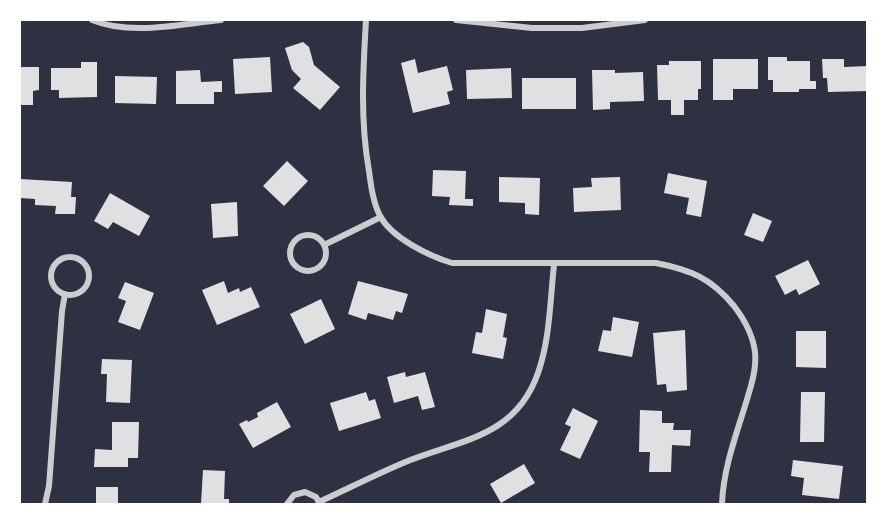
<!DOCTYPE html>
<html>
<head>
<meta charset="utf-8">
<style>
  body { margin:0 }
  #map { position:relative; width:887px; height:524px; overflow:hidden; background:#2d3142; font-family:"Fira Sans",sans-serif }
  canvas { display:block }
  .frame { position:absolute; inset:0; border:21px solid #fff; pointer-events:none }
</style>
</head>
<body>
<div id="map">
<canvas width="887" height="524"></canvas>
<div class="frame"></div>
</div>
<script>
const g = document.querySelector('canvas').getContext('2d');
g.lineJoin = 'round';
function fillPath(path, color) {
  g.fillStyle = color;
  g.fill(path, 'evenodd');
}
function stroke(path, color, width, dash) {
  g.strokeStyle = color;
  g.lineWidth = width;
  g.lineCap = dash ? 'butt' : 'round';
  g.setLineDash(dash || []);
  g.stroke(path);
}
fillPath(new Path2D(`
  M 303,42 L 309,47 L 314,65 L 340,87 L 320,110 L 293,88 L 301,79 L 292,70 L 285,48 Z
  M 270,57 L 272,92 L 235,94 L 233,59 Z
  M 768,57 L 787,57 L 787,61 L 810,61 L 810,81 L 816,81 L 816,89 L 799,89 L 799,92 L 773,92 L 773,80 L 768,80 Z
  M 415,59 L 418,73 L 447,66 L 453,90 L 447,92 L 450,104 L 413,113 L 401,63 Z
  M 713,59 L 758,59 L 758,89 L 733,89 L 733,100 L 713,100 Z
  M 822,59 L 844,59 L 844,67 L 868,66 L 868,91 L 828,92 L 827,78 L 823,78 Z
  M 669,61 L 701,61 L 701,89 L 698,89 L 698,100 L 684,100 L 684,115 L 671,115 L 671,100 L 658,100 L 657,65 L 669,65 Z
  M 81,62 L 97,62 L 97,97 L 59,98 L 59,90 L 51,90 L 51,68 L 81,68 Z
  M 21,67 L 39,67 L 39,90 L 33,91 L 33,105 L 20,105 Z
  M 511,68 L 512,98 L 467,99 L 466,70 Z
  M 200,70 L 201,82 L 222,81 L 222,92 L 214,92 L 214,104 L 176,104 L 176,71 Z
  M 592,70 L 615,70 L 615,73 L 643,72 L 644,101 L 610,102 L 610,109 L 593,110 Z
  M 115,76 L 157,77 L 156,104 L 115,103 Z
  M 522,78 L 576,78 L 576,109 L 522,109 Z
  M 287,161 L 308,181 L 284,206 L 263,186 Z
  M 433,170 L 466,171 L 465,199 L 473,199 L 473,206 L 449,205 L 450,197 L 432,196 Z
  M 668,173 L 707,181 L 701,217 L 686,214 L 689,198 L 664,193 Z
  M 499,177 L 540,178 L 539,215 L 525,214 L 525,203 L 499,202 Z
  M 620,177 L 621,210 L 574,212 L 573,188 L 592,187 L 591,178 Z
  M 20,179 L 72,182 L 71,197 L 76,197 L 75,214 L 55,214 L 56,206 L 35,205 L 35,199 L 20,198 Z
  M 110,193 L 150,216 L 139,236 L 113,222 L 108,229 L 94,221 Z
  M 237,202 L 238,236 L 213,238 L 211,204 Z
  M 753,213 L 772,221 L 763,242 L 744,235 Z
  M 808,260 L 820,284 L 799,295 L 796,289 L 785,295 L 775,276 Z
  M 224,281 L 228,293 L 239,288 L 240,292 L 251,287 L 260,307 L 217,325 L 202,290 Z
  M 358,281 L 408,294 L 402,313 L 396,311 L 393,320 L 368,313 L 366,320 L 348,314 Z
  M 125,282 L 154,293 L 140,330 L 118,322 L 126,301 L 118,298 Z
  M 321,299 L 335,329 L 305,344 L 290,314 Z
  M 486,309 L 507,314 L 503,337 L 507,338 L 503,359 L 472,353 L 476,332 L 482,333 Z
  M 613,317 L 639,322 L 632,357 L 598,351 L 603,330 L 611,331 Z
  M 685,330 L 687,390 L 667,392 L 666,384 L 657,385 L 653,333 Z
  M 796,331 L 826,331 L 826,368 L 796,367 Z
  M 102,359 L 132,360 L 130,403 L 106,402 L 107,374 L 101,374 Z
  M 405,372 L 406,377 L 425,372 L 435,407 L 422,410 L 418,396 L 394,403 L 387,377 Z
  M 366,392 L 369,401 L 375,399 L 381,418 L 339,431 L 330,403 Z
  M 801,392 L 825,392 L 824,442 L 800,442 Z
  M 277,402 L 291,427 L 253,448 L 239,424 L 247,420 L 248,422 L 258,417 L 257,413 Z
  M 573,408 L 598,421 L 580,459 L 560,450 L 571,427 L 565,424 Z
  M 640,410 L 662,411 L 662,423 L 674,423 L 673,430 L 691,430 L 690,446 L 672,445 L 671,472 L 649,472 L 650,452 L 639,452 Z
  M 112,422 L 139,422 L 138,458 L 128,458 L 128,467 L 94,467 L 95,449 L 112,450 Z
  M 793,460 L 843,466 L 839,499 L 802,495 L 804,478 L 791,476 Z
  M 524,464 L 535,483 L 501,503 L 490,484 Z
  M 203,470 L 225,471 L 224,499 L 229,499 L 229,504 L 201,504 Z
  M 96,487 L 118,487 L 118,504 L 96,504 Z`), '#e0e0e3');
stroke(new Path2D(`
  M 92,20 C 131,36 180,24 221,20
  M 366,20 C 363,71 360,120 369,171 C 371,186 373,202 380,216 C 392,238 429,256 452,263 L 656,263 C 691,270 711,278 734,306 C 744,319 753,336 755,352 C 757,370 750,389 745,406 C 735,438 723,471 722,504
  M 456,20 L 532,28 L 582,28 L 645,20
  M290 253a18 18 0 1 1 36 0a18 18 0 1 1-36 0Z
  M 324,245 L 381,217
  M51 276a19 19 0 1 1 38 0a19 19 0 1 1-38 0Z
  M 319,502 C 347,489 375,475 403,463 C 457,440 515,439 538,373 C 550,339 550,301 554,265
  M 45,504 L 49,486 L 62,311 L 65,294
  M 287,504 L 294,495 L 305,492 L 316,497 L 320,504`), '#caccd0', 6);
</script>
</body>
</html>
